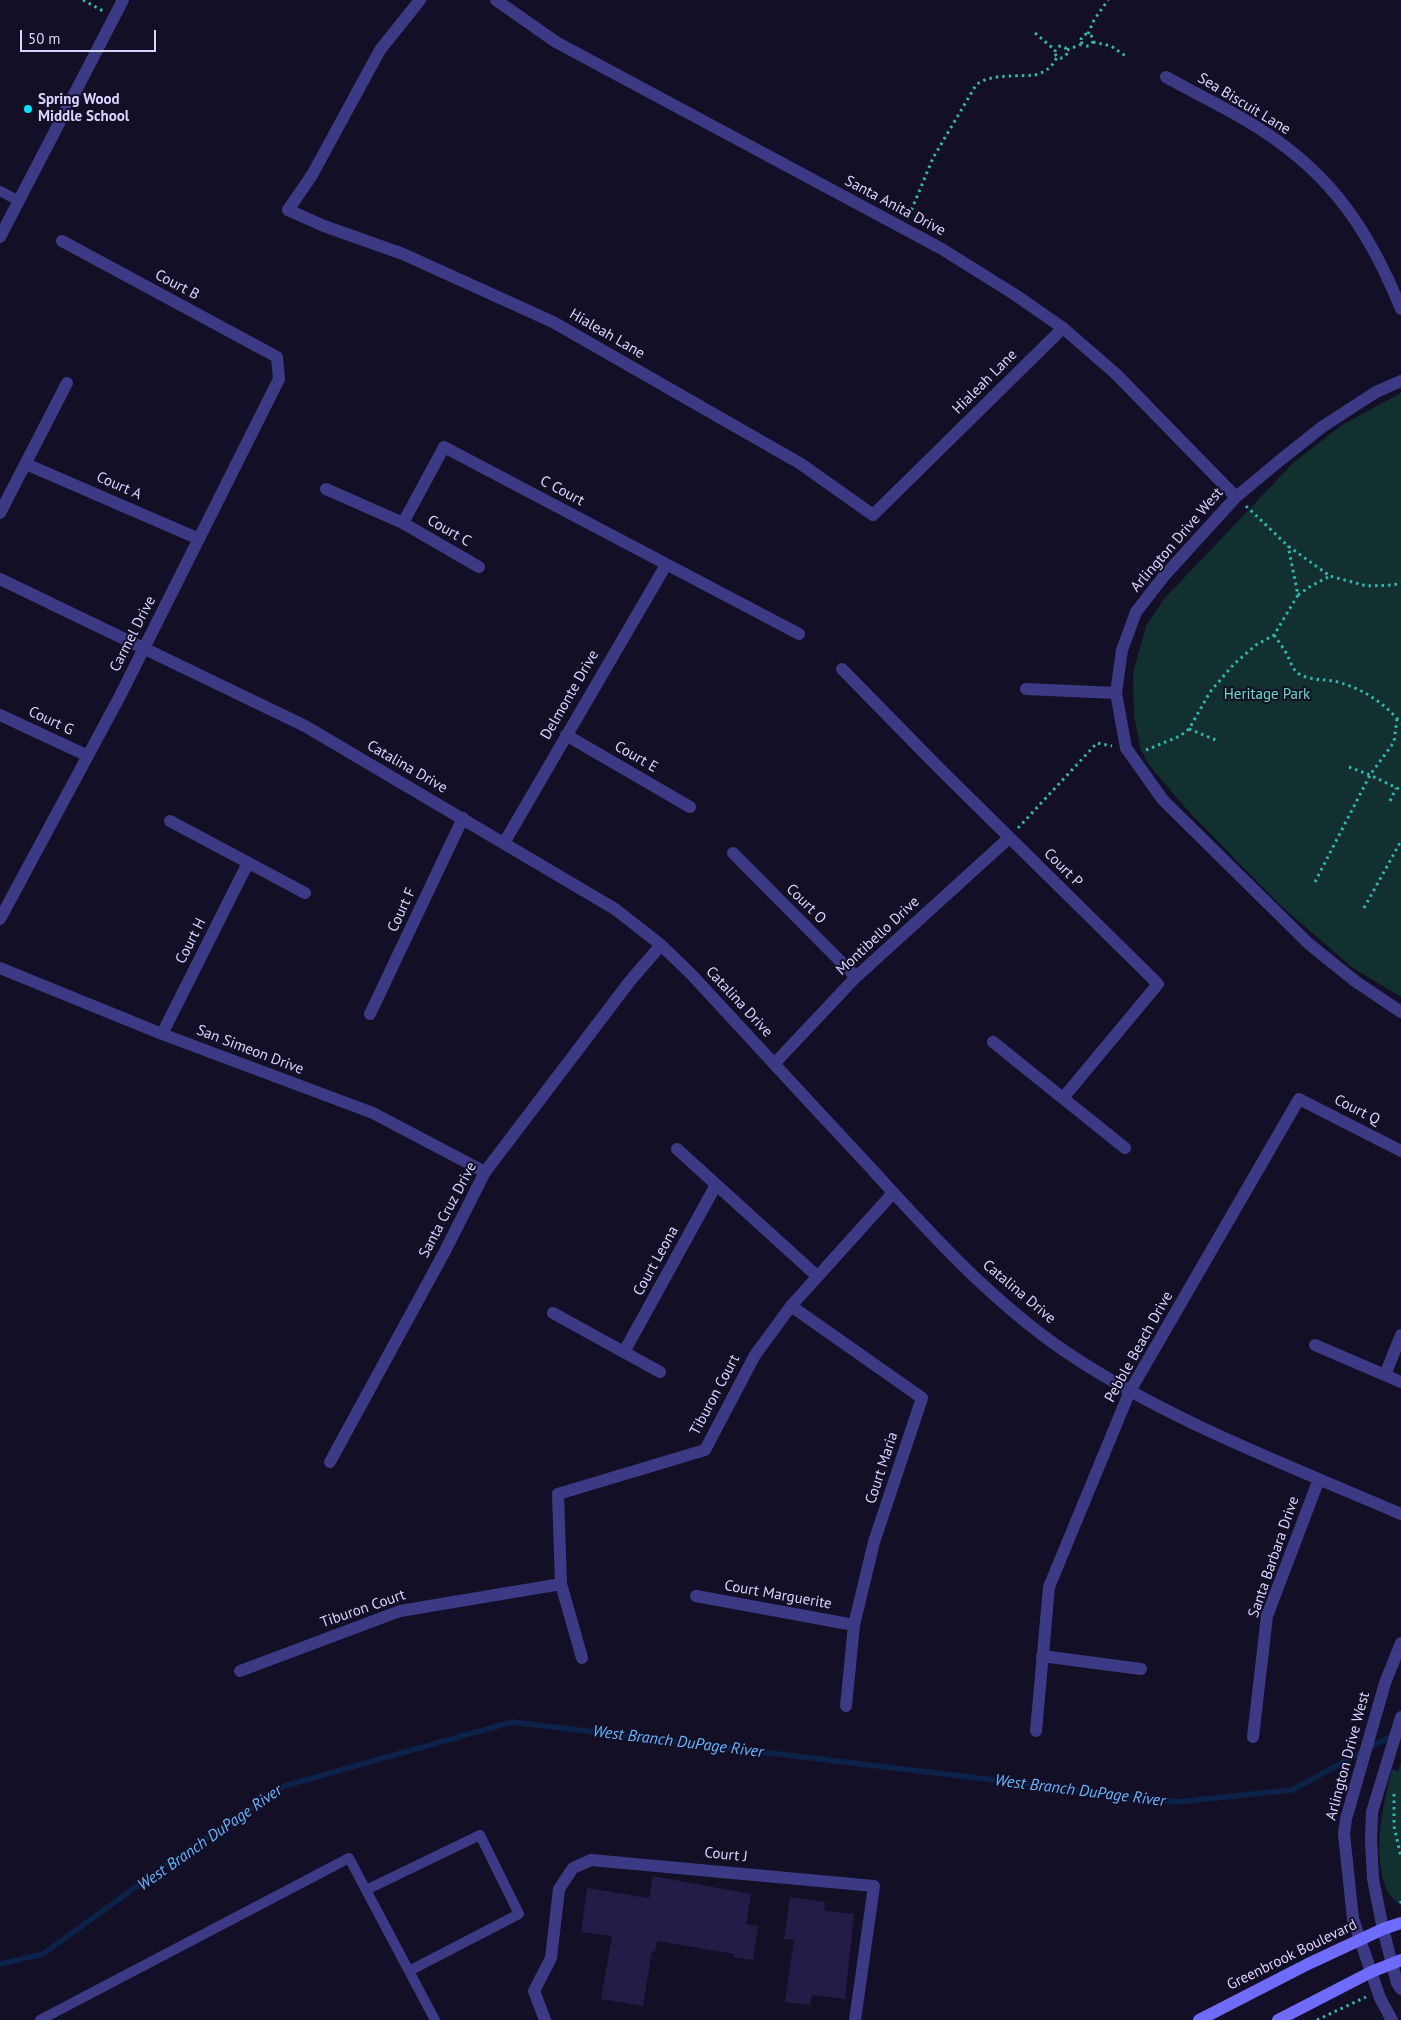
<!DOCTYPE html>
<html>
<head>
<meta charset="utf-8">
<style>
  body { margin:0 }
  #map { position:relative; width:1401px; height:2020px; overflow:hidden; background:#130f26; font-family:"PT Sans",sans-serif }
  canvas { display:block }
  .scale { position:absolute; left:20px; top:30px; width:136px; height:22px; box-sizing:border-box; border:2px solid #d9d4ff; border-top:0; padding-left:6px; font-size:15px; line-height:18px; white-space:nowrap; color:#d9d4ff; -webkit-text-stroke:4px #130f26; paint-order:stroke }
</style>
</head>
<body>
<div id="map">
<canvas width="1401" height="2020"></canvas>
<div class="scale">50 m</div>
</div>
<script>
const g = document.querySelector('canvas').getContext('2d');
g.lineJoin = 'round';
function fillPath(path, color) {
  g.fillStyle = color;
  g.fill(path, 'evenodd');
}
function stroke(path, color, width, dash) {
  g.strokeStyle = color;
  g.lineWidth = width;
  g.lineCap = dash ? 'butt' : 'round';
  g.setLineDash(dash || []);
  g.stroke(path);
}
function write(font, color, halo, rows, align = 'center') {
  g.font = font + ' "PT Sans",sans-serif';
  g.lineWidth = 4;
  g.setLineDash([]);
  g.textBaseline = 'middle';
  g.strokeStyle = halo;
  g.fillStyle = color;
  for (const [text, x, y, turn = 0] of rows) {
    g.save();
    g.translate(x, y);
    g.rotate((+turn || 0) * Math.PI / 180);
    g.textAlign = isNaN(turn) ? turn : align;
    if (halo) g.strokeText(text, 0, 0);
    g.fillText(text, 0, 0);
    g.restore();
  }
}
fillPath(new Path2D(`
  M 1401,393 L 1401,997 L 1353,968 L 1280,905 L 1189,812 L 1149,765 L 1141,750 L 1134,717 L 1133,673 L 1146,626 L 1164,599 L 1295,461 L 1342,425 Z
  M 1401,1763 L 1401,1906 C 1396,1901 1388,1895 1386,1888 C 1372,1851 1383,1807 1392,1769 L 1398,1772 Z`), '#12302f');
stroke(new Path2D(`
  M 0,1964 L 43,1954 L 169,1863 L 284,1786 L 512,1722 L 1177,1802 L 1292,1790 L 1393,1735`), '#0c2248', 5.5);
fillPath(new Path2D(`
  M 653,1876 L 751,1894 L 746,1924 L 758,1926 L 753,1960 L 733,1957 L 734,1954 L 657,1941 L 655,1951 L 652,1951 L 643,2006 L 601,1999 L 612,1936 L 581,1932 L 587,1888 L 649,1898 Z
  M 790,1897 L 825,1902 L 824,1911 L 854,1914 L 845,1999 L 812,1995 L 810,2005 L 785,2002 L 794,1940 L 784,1939 Z`), '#241b47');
stroke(new Path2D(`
  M 83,0 L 103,11
  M 1035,33 L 1055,50
  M 1088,34 L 1094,20 L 1108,0
  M1081 40a6 6 0 1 1 12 0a6 6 0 1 1-12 0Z
  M 1093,42 L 1111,46 L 1127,57
  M1055 52a6 6 0 1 1 12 0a6 6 0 1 1-12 0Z
  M 1067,50 L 1082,44
  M 909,216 L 933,158 L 976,85 C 991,73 1016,77 1035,75 C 1046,72 1052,67 1057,57
  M 1246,506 L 1288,546 L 1330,576 L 1367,586 L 1393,585 L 1401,583
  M 1298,595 L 1311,586 L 1330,576
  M 1274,635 C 1278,641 1282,646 1285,651 C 1290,658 1291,669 1299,674 C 1314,682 1326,678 1341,683 C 1365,690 1385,704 1401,723
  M 1189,729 L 1216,740
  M 1146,750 L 1180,736 L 1189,729 L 1210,692 L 1234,664 L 1256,645 L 1274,635 L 1298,595 L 1288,546
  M 1349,767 L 1370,775 L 1401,790
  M 1390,801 L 1396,788
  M 1018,828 L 1097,743 L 1112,746
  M 1315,882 L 1370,775 L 1394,742 L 1397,719
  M 1364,908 L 1401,841
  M 1394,1794 L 1394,1826 L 1401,1857
  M 1401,1901 L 1401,1904
  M 1317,2020 L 1366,1997`), '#2fb8b0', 3, [2.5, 4]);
stroke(new Path2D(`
  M 0,191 L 19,201
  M 366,1890 L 480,1835 L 519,1914 L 409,1971
  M 40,2020 L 349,1858 L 435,2020`), '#3d3a85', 10);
stroke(new Path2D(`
  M 420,0 L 380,50 L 312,175 L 288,210 L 324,226 L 403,254 L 553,322 L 801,464 L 873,515 L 1063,328
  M 496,0 L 556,42 L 942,249 L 1014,294 L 1063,328 L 1116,374 L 1236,497
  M 1166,77 C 1198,95 1233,111 1263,131 C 1334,177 1370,233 1401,309
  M 0,237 L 123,0
  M 1401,381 L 1376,392 L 1322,427 L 1278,462 L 1236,497 L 1164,576 L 1136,612 L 1122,650 L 1116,693 L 1126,748 L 1163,800 L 1309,944 L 1355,981 L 1401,1012
  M 26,464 L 199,539
  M 326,489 L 403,523 L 479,567
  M 0,513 L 67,383
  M 403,523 L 444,447 L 799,634
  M 0,579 L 305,726 L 615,909 L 661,945 L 692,975 C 750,1038 809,1102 868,1165 C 929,1232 990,1300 1066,1352 C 1169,1421 1288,1465 1401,1514
  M 842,669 L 938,767 L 1158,984 L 1063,1098
  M 1026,689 L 1116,693
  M 0,715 L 88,756
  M 566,735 L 690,807
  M 170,821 L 305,893
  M 504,843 L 666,565
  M 733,853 L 856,977
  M 0,919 L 120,696 L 279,379 L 277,357 L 62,241
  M 0,968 L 162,1034 L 373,1113 L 485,1172
  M 370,1014 L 463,818
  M 162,1034 L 248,863
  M 993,1042 L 1125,1148
  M 774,1064 L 856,977 L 1009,838
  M 677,1149 L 817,1276
  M 791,1306 L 922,1398 L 874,1542 L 854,1625 L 846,1706
  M 553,1313 L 660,1372
  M 1315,1345 L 1401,1382
  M 624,1352 L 716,1185
  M 1385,1375 L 1401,1335
  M 330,1462 L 444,1253 L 485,1172 L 630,981 L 661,945
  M 696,1596 L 854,1625
  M 1042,1656 L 1141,1669
  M 582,1658 L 561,1584 L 558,1494 L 705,1450 L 755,1355 L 791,1306 L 893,1193
  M 240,1671 L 400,1611 L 561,1584
  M 1401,1717 L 1372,1812 L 1371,1840 L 1373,1879 L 1383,1929 L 1397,1983 L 1401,1989
  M 1036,1731 L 1049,1587 L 1130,1391 L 1299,1099 L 1401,1151
  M 1253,1737 L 1267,1616 L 1319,1479
  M 545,2020 L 534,1991 L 551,1958 L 559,1889 L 573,1868 L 591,1860 L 874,1886 L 855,2020
  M 1392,2020 L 1380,1998 L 1353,1919 L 1344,1834 L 1346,1819 L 1385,1683 L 1401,1643`), '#3d3a85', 12);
stroke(new Path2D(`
  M 1199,2020 L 1308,1964 L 1383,1929 L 1401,1923
  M 1278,2020 L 1371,1972 L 1401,1960`), '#6f6bff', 12);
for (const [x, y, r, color] of [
  [28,109,5,"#00e5ff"]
]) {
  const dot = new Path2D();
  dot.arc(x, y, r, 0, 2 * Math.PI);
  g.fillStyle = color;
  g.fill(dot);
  stroke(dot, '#130f26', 2);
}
write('bold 15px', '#d9d4ff', '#130f26', [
  ["Spring Wood",38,100],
  ["Middle School",38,117]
], 'left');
write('15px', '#d9d4ff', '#130f26', [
  ["Sea Biscuit Lane",1244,104,31],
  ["Santa Anita Drive",895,206,28],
  ["Court B",177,285,28],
  ["Hialeah Lane",607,334,30],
  ["Hialeah Lane",985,382,-45],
  ["Court A",119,486,24],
  ["C Court",562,491,28],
  ["Court C",449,531,30],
  ["Arlington Drive West",1177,540,-49],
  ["Carmel Drive",133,634,-63],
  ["Delmonte Drive",570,695,-60],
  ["Court G",51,721,25],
  ["Court E",636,757,30],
  ["Catalina Drive",407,767,30],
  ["Court P",1063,868,45],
  ["Court O",806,904,45],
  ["Court F",402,910,-65],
  ["Montibello Drive",878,936,-43],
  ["Court H",191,941,-63],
  ["Catalina Drive",739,1002,47],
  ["San Simeon Drive",250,1050,21],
  ["Court Q",1357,1110,27],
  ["Santa Cruz Drive",448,1210,-62],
  ["Court Leona",656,1261,-61],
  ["Catalina Drive",1019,1292,40],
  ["Pebble Beach Drive",1139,1347,-61],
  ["Tiburon Court",715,1395,-62],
  ["Court Maria",882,1468,-72],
  ["Santa Barbara Drive",1274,1557,-71],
  ["Court Marguerite",778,1595,10],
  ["Tiburon Court",363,1609,-19],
  ["Arlington Drive West",1348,1756,-75],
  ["Court J",726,1855,6],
  ["Greenbrook Boulevard",1292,1955,-26]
]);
write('15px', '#5fe0c0', '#130f26', [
  ["Heritage Park",1267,695]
]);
write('italic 16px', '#62b6ff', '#130f26', [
  ["West Branch DuPage River",678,1742,7],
  ["West Branch DuPage River",1080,1791,7],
  ["West Branch DuPage River",210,1838,-35]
]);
</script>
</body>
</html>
